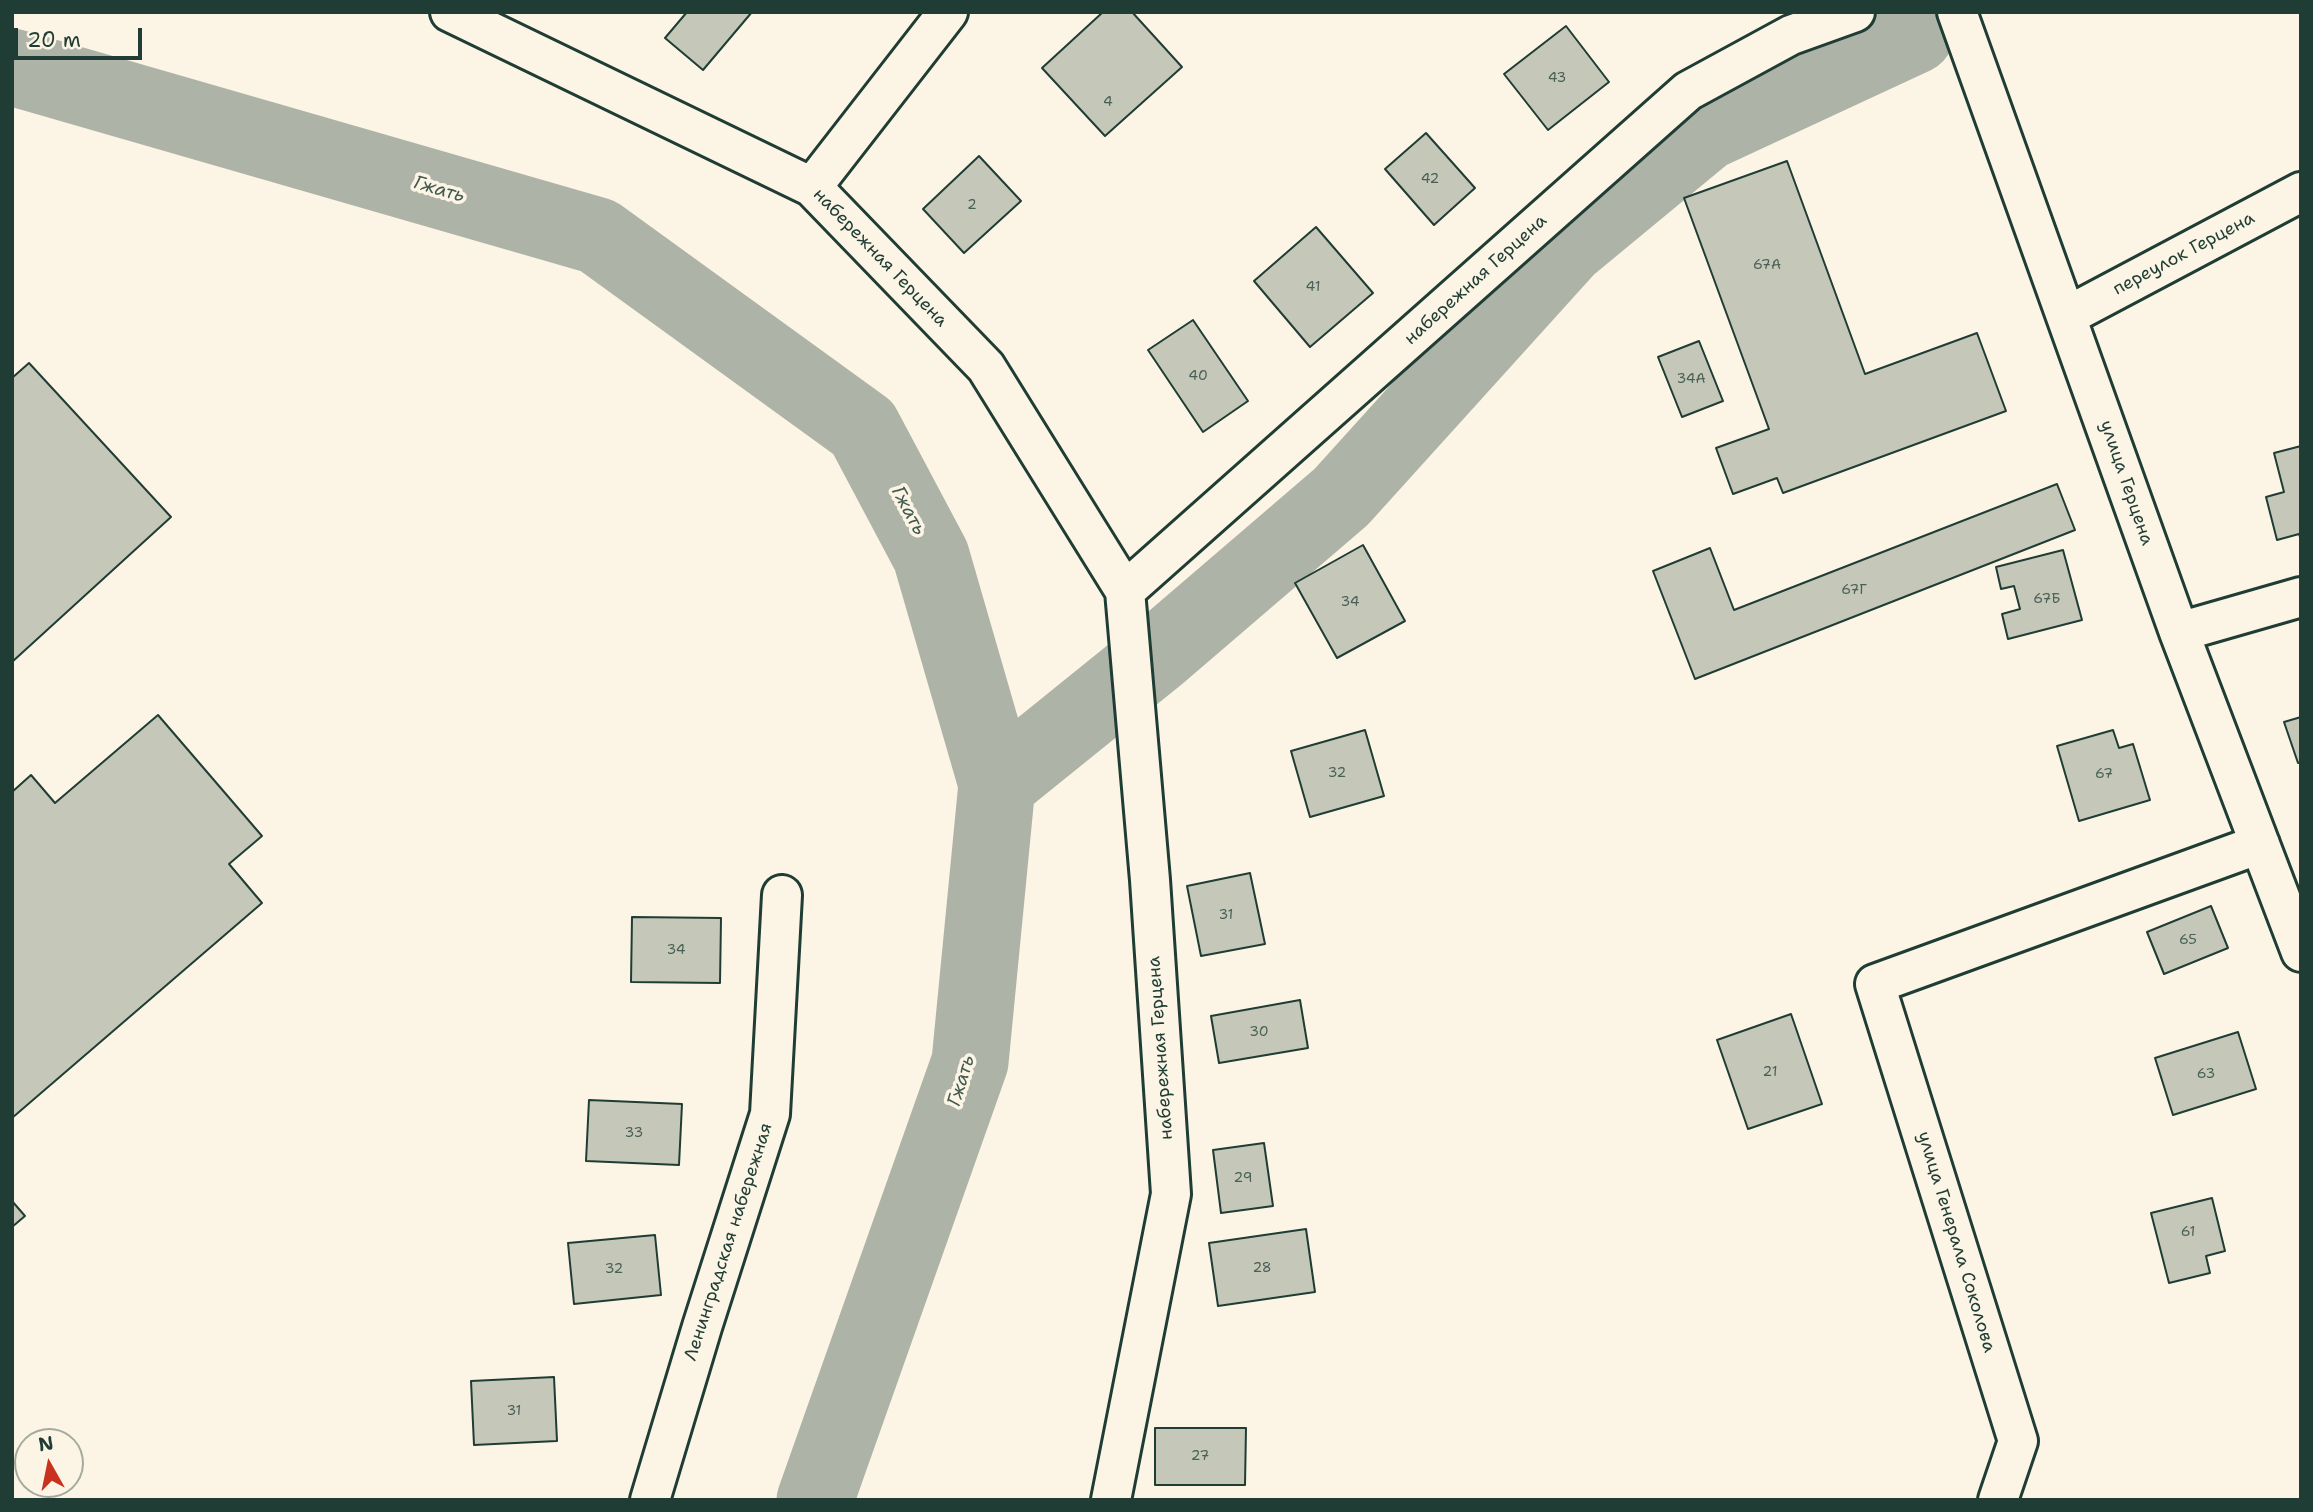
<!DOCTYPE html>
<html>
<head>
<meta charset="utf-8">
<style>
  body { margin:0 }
  #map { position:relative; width:2313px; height:1512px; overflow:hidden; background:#fcf5e5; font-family:"Shantell Sans",sans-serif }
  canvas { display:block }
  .frame { position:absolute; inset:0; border:14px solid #1f3d34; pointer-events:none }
  .north { position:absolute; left:14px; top:1428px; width:70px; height:70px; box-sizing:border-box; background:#fcf5e5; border:2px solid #a4ab9e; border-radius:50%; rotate:351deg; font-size:19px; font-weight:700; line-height:28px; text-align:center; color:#1f3d34 }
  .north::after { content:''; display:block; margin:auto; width:24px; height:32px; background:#c8321e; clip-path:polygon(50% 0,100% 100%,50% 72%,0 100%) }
  .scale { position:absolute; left:14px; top:28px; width:128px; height:32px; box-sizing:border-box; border:4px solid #1f3d34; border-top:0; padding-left:9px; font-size:21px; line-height:24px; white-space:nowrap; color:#1f3d34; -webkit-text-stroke:5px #fcf5e5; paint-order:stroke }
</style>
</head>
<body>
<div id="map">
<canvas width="2313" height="1512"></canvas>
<div class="frame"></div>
<div class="north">N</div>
<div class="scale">20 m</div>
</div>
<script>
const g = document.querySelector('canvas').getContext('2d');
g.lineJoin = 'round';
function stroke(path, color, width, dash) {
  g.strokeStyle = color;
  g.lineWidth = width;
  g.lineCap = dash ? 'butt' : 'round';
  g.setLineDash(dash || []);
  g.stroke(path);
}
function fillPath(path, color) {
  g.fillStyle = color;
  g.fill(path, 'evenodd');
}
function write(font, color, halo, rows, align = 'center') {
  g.font = font + ' "Shantell Sans",sans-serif';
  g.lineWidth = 7;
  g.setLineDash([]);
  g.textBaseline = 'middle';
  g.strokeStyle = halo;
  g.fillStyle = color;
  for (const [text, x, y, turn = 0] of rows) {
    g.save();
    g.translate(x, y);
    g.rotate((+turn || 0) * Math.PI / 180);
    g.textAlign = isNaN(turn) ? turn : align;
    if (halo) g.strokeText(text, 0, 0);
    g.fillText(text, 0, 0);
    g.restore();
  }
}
stroke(new Path2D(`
  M 12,67 L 598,236 L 863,428 L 931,556 L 997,784 L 970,1062 L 815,1500
  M 997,784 L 1158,654 L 1341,497 L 1568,246 L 1706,132 L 1915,35`), '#aeb3a7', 77);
const building = new Path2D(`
  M 687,12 L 752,12 L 703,70 L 665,38 Z
  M 1103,12 L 1132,12 L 1182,67 L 1105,136 L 1042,68 Z
  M 1566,26 L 1609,82 L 1548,130 L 1504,74 Z
  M 1426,133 L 1475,188 L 1434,225 L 1385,169 Z
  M 979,156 L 1021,201 L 964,253 L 923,209 Z
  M 1787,161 L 1865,374 L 1977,333 L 2006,411 L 1783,493 L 1777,478 L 1733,494 L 1716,448 L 1769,429 L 1684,198 Z
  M 1316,227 L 1373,293 L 1310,347 L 1254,281 Z
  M 1193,320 L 1248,401 L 1203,432 L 1148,350 Z
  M 1699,341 L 1723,401 L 1682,417 L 1658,357 Z
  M 29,363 L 171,517 L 12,662 L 12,378 Z
  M 2301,446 L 2301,540 L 2299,534 L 2277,540 L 2266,497 L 2284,492 L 2274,453 Z
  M 2057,484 L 2075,530 L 1695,679 L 1653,571 L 1710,548 L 1734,610 Z
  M 1363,545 L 1405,621 L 1337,658 L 1295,583 Z
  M 2063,550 L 2082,620 L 2008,639 L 2002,614 L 2020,609 L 2014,586 L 2001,589 L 1996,567 Z
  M 158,715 L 262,836 L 229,864 L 262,903 L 12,1118 L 12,792 L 31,775 L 55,803 Z
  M 2301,717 L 2301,762 L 2298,763 L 2284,722 Z
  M 1365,730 L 1384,796 L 1310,817 L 1291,751 Z
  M 2113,730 L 2119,748 L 2133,744 L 2150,800 L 2079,821 L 2057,746 Z
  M 1250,873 L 1265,944 L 1201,956 L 1187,886 Z
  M 2211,906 L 2228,948 L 2164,974 L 2147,932 Z
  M 632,917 L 721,918 L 720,983 L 631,982 Z
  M 1300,1000 L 1308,1048 L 1219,1063 L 1211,1016 Z
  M 1791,1014 L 1822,1104 L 1748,1129 L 1717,1040 Z
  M 2238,1032 L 2256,1089 L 2173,1115 L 2155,1058 Z
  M 589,1100 L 682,1104 L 679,1165 L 586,1161 Z
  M 1264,1143 L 1273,1206 L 1221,1213 L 1213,1150 Z
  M 2212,1198 L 2225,1251 L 2206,1256 L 2210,1273 L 2169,1283 L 2151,1213 Z
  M 12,1201 L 25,1216 L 12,1227 Z
  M 1306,1229 L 1315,1292 L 1218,1306 L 1209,1243 Z
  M 655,1235 L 661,1295 L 574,1304 L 568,1243 Z
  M 554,1377 L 557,1441 L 474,1445 L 471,1381 Z
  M 1155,1428 L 1246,1428 L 1245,1485 L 1155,1485 Z`);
fillPath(building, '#c5c7b9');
stroke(building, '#1f3d34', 2);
const minor = new Path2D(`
  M 450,12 L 812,187 L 986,367 L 1125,591 L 1150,880 L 1171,1194 L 1111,1500
  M 1957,12 L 2179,632 L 2301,952
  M 812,187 L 948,12
  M 2067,316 L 2301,192
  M 1125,591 L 1688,91 L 1791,35 L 1855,12
  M 2179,632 L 2301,597
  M 650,1500 L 702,1327 L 770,1114 L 782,895
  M 1998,1500 L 2018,1441 L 1875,984 L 2260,844`);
stroke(minor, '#1f3d34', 44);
stroke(minor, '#fcf5e5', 38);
write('14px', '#486055', null, [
  ["43",1557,78],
  ["4",1108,102],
  ["42",1430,179],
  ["2",972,205],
  ["67А",1767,265],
  ["41",1313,287],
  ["40",1198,376],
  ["34А",1691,379],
  ["67Г",1854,590],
  ["67Б",2047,599],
  ["34",1350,602],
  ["32",1337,773],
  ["67",2104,774],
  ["31",1226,915],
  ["65",2188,940],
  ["34",676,950],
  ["30",1259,1032],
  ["21",1770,1072],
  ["63",2206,1074],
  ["33",634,1133],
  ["29",1243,1178],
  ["61",2188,1232],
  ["28",1262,1268],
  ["32",614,1269],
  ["31",514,1411],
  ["27",1200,1456]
]);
write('18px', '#1f3d34', '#fcf5e5', [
  ["переулок Герцена",2184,254,-28],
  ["набережная Герцена",880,258,46],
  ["набережная Герцена",1476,280,-42],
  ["улица Герцена",2126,483,71],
  ["набережная Герцена",1161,1048,-94],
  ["Ленинградская набережная",729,1242,-72],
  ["улица Генерала Соколова",1956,1242,73]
]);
write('italic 19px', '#435a51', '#fcf5e5', [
  ["Гжать",439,190,16],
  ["Гжать",908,511,62],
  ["Гжать",962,1081,-73]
]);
</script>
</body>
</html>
